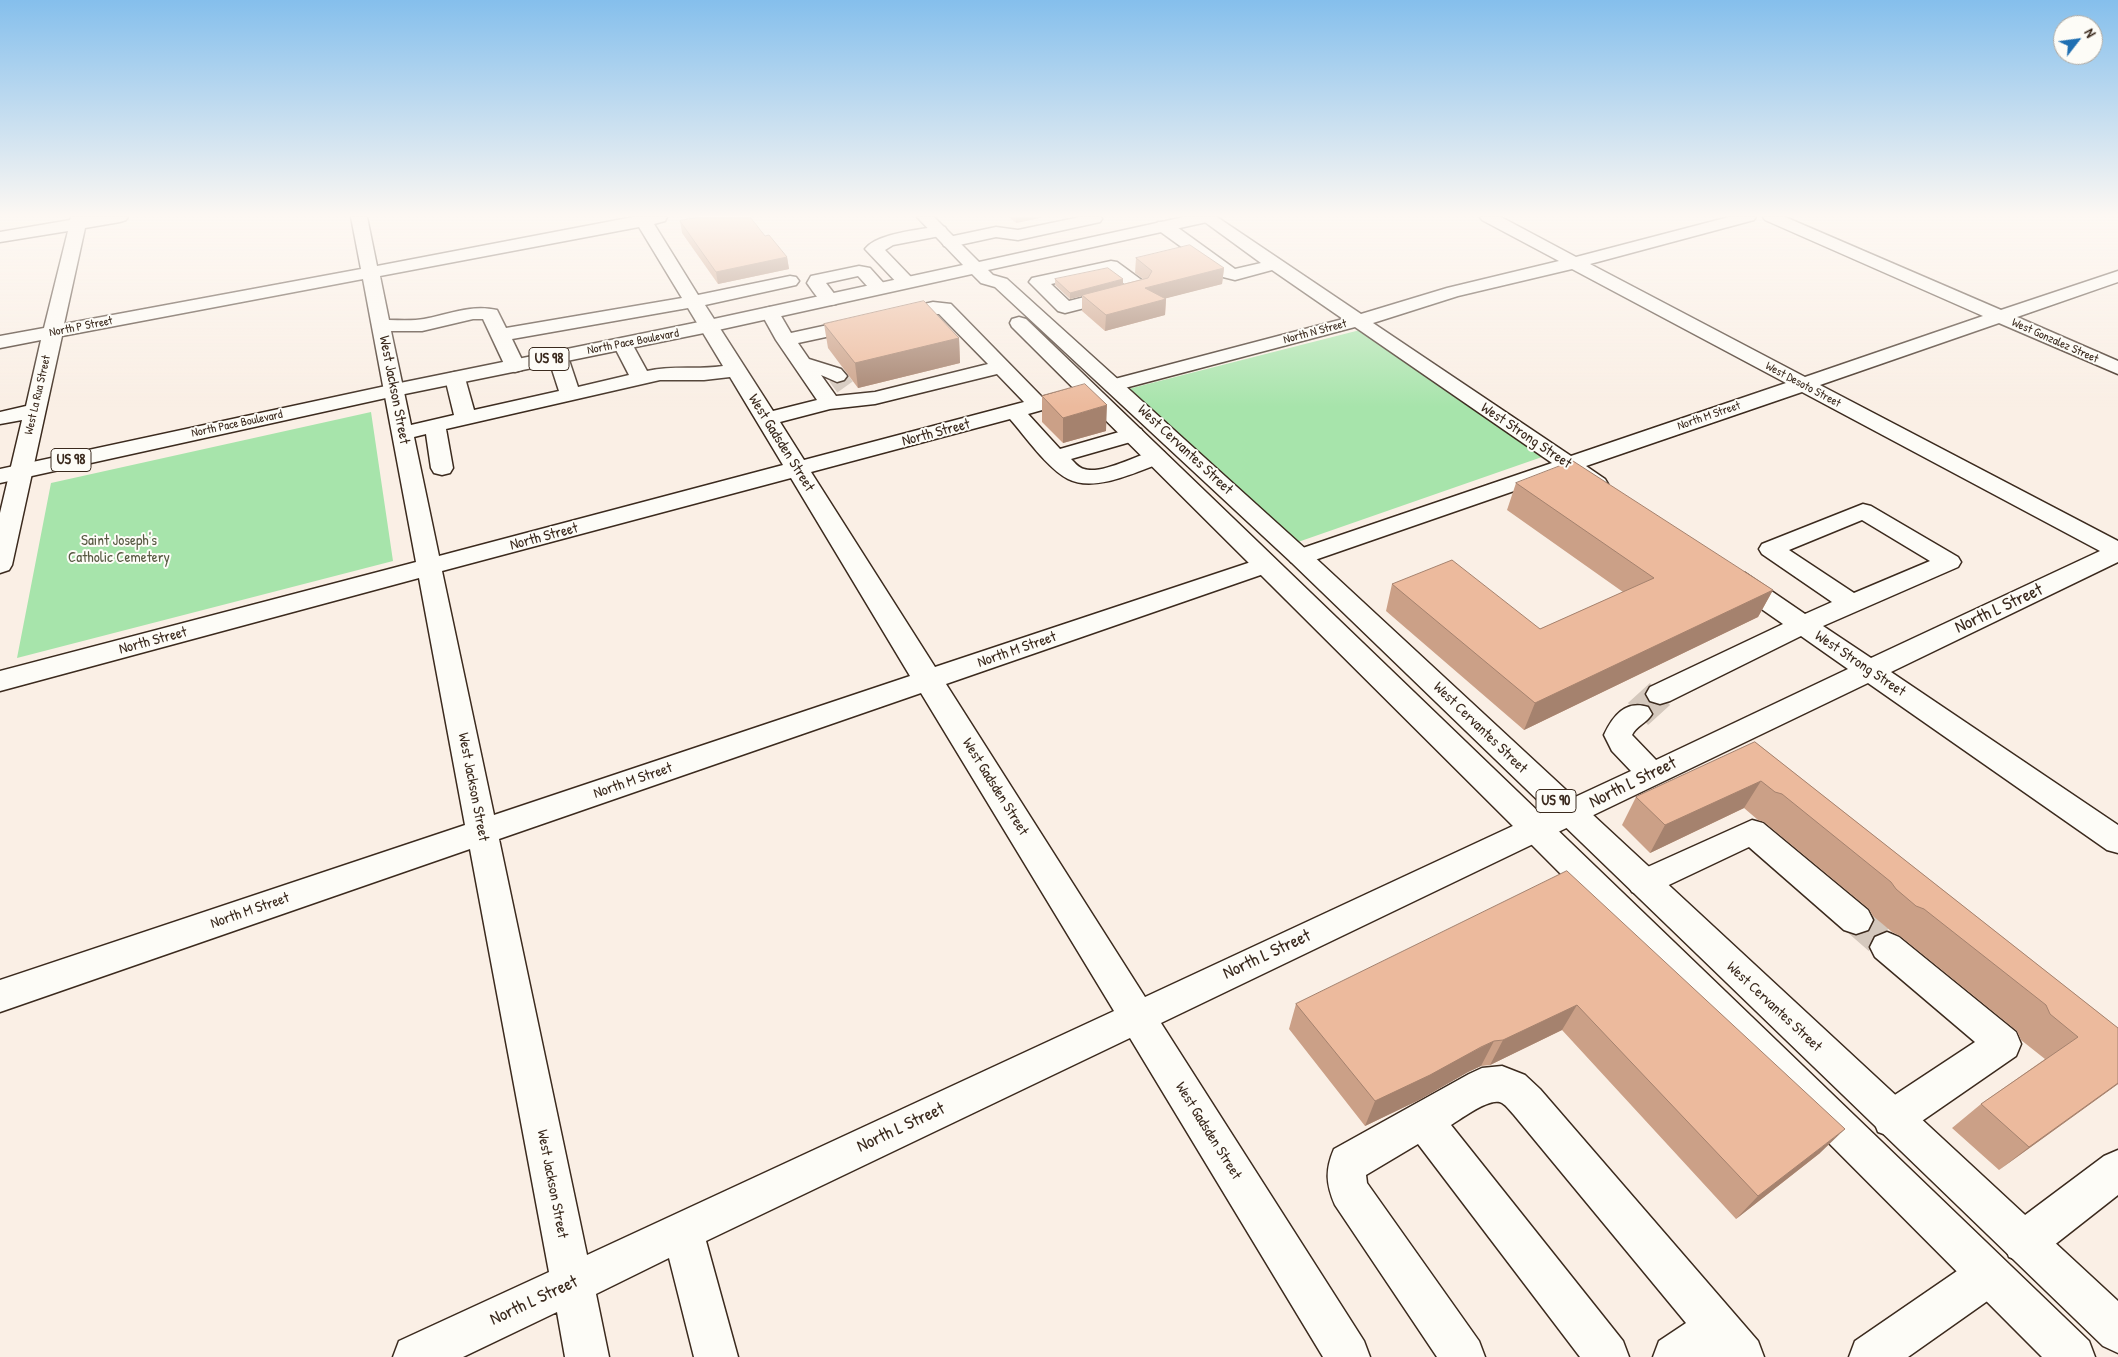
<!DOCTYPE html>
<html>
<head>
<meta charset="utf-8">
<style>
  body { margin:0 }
  #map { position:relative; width:2118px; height:1357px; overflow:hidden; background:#faefe5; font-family:"Patrick Hand",sans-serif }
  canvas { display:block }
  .north { position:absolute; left:2053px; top:15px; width:50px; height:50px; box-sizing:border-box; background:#fdfcf7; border:1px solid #afa8a0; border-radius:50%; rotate:60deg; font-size:14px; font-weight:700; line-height:20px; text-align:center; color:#3b2a1e }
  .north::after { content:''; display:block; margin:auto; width:18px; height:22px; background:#1f6fb2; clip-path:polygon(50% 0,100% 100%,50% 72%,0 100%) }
</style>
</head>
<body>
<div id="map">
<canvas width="2118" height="1357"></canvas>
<div class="north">N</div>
</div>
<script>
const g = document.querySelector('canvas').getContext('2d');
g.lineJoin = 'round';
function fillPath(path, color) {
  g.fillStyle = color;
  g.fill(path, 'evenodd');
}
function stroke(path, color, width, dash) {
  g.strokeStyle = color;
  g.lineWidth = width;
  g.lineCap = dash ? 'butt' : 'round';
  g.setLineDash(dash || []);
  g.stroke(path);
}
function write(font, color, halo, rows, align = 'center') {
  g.font = font + ' "Patrick Hand",sans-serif';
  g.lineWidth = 4;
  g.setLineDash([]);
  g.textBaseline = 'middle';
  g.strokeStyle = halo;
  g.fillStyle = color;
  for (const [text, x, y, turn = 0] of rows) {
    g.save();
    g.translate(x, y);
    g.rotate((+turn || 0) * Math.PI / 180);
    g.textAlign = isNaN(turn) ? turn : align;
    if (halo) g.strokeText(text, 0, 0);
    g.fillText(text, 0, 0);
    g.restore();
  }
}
fillPath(new Path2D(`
  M 1360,330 L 1542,457 L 1298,542 L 1128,389 Z
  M 371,412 L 393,561 L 17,658 L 51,483 Z`), '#a7e4ab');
stroke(new Path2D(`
  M 837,376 L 845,387`), '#d4c8bd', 19, [19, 9]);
stroke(new Path2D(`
  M 1638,714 L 1660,694
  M 1856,920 L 1887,947`), '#d4c8bd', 30, [30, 15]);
const minor = new Path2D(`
  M 71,217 L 128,217 L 126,220 L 120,222 L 85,228 L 64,324 L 361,269 L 351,217 L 367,217 L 377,266 L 633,217 L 667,217 L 665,221 L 654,224 L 698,295 L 790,276 L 796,277 L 799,281 L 796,285 L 705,305 L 773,411 L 817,400 L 776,340 L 761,313 L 763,309 L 770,307 L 777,309 L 791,333 L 933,302 L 951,304 L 1042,397 L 1078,388 L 1085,390 L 1088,394 L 1085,398 L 1028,414 L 1060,449 L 1133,428 L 1141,429 L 1144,434 L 1141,439 L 1071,459 C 1075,463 1079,468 1084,469 C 1101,475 1138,455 1156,450 L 1164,452 L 1167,457 L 1164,462 C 1138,471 1095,493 1068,479 C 1047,468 1026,437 1010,419 L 811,472 L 935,667 L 1257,560 L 1266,557 L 1275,560 L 1278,565 L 1275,570 L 946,684 L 1145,997 L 1631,771 L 1612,751 L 1604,735 C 1613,716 1625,700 1648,707 L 1652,714 C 1647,723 1636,726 1632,735 L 1656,760 L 1848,669 L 1801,636 L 1670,701 L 1660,704 L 1650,701 L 1646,694 L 1650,687 L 1783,624 L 1727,585 L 1723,579 L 1727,573 L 1736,571 L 1745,573 L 1805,614 L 1832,602 L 1762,554 L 1759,549 L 1762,544 L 1863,504 L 1871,506 L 1958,557 L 1961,562 L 1958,567 L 1823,626 L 1871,658 L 2100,551 L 1802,392 L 1586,466 L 1605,479 L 1608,484 L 1605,489 C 1589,493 1579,482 1566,473 L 1309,562 L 1300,565 L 1291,562 L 1288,557 L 1291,552 L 1552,463 L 1355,327 L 1121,389 L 1114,391 L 1107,389 L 1104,385 L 1107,381 L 1343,319 L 1272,270 L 1235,280 L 1223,277 L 1158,230 L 1156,226 L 1158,222 L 1170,222 L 1235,269 L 1261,263 L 1198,217 L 1217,217 L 1361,314 L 1447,288 L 1559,261 L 1482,220 L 1480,217 L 1501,217 L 1576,257 L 1729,217 L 1756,217 L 1754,220 L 1590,264 L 1805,377 L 1983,316 L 1765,220 L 1763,217 L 1785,217 L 2001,310 L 2118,271 L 2118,282 L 2017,317 L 2118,361 L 2118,374 L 1999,323 L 1820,385 L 2118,541 L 2118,562 L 1891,672 L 2118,825 L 2118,853 L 2107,850 L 1868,683 L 1161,1023 L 1364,1341 L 1370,1357 L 1323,1357 L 1130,1038 L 706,1241 L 738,1357 L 694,1357 L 669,1258 L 596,1294 L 609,1357 L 565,1357 L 557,1312 L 463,1357 L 393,1357 L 399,1341 L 549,1272 L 470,849 L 0,1012 L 0,980 L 465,825 L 419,578 L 0,691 L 0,671 L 416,562 L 363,279 L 62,336 L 12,565 L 9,570 L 0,573 L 0,513 L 22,420 L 0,424 L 0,412 L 26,406 L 41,340 L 0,348 L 0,336 L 44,328 L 68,231 L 0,242 L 0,232 L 70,220 ZM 639,227 L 682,298 L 506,328 L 497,310 C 472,304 449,314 424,319 C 413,321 400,320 389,320 L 380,276 ZM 1572,269 L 1786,383 L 1571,456 L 1373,323 L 1458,296 ZM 688,308 L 723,366 C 697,370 673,365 647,371 L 630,340 L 623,338 L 616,340 L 613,344 L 629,375 L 578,387 L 568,357 L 565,353 L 558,351 L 551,353 L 548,357 L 559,391 L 474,410 L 465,378 L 462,374 L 455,372 L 448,374 L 445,378 L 454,415 L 411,425 L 391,331 L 422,331 L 473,319 L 483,319 L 505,366 L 508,370 L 515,372 L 522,370 L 525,366 L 512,339 ZM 933,314 L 939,314 L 988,364 L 875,392 L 836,396 L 821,375 L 837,382 L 844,380 L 847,376 L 841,369 L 809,359 L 798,343 ZM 997,374 L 1024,402 L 804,460 L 780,422 L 830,409 L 875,404 ZM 730,377 L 783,465 L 439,556 L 414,437 L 426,434 L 431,468 L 434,473 L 442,475 L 450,473 L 453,468 L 446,429 L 660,380 L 704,380 ZM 791,478 L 910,676 L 494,815 L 442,571 ZM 1862,520 L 1930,561 L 1854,593 L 1789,550 ZM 921,693 L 1114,1011 L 587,1255 L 499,839 Z
  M 1080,217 L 1101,217 L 1102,219 L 1100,222 L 1018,240 L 996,237 L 950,247 L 944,246 L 942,242 L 944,238 L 996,227 L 1018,230 Z
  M 939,226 L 945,227 L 947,231 L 945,235 L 893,245 L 885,250 L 912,278 L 915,282 L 912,286 L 906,287 L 900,286 L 865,249 C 877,233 920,230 939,226 Z
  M 1111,261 L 1117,262 L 1147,284 L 1150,288 L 1147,292 L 1065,313 L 1058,311 L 1029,282 L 1032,278 ZM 1108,272 L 1127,286 L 1069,301 L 1051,284 Z
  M 859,266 L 870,268 L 888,288 L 885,292 C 872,295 867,285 858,276 L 826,283 L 839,300 L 836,304 C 822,308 815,294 807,283 L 811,276 Z
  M 1752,820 L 1763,823 L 1868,910 L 1873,920 L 1868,930 L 1856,934 L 1844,930 L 1749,847 L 1654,892 L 1643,896 L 1632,892 L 1627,883 L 1632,874 Z
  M 1887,932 L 1899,937 L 2016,1032 L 2021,1044 L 2016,1056 L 1906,1132 L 1892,1137 L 1878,1132 L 1873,1119 L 1878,1106 L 1975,1042 L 1875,957 L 1870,947 L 1875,937 Z
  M 1502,1066 L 1525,1075 L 1540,1089 L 1758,1341 L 1764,1357 L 1653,1357 L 1659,1341 L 1686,1323 L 1514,1115 C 1510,1111 1507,1106 1502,1103 C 1491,1096 1461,1119 1451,1125 L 1623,1341 L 1629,1357 L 1580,1357 L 1418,1144 L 1366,1175 L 1367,1183 L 1479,1341 L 1485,1357 L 1437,1357 L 1335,1205 C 1326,1184 1325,1170 1334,1149 L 1469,1074 L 1482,1068 Z
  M 2118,1150 L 2118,1195 L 2039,1257 L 2024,1263 L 2009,1257 L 2003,1242 L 2009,1227 L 2104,1156 Z
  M 1988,1254 L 2003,1260 L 2009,1275 L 2003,1290 L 1908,1357 L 1849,1357 L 1855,1341 L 1973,1260 Z`);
const major = new Path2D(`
  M 917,217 L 934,217 L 979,262 L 1184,217 L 1215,217 L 1213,220 L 1207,222 L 988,270 L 993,275 L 1007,279 L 1309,552 L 2118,1301 L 2118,1353 L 2103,1346 L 1291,562 L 995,287 L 981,283 L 972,274 L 709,332 L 395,396 L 0,483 L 0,469 L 395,384 L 709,320 L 963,265 Z
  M 1019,317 L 1026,319 L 2089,1341 L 2095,1357 L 2042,1357 L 1525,838 L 1012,327 L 1010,323 L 1012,319 Z`);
stroke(minor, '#3b2a1e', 3);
stroke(major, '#3b2a1e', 3);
fillPath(minor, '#fdfcf7');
fillPath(major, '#fdfcf7');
fillPath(new Path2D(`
  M 1009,217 L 1044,217 L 1016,223 Z
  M 680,221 L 765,236 L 787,257 L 789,269 L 718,284 L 682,233 Z
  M 1136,258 L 1224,268 L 1222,284 L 1166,298 L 1166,299 L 1165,315 L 1105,331 L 1082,311 L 1082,296 L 1070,299 L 1055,285 L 1055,279 L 1123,284 L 1143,279 L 1135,273 Z
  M 824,324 L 959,338 L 960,363 L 858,388 L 828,348 Z
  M 1042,396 L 1106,431 L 1063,443 L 1042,422 Z
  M 1516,483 L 1773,590 L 1758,617 L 1524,730 L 1386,611 L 1392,584 L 1540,629 L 1623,592 L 1507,510 Z
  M 1755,742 L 2118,1028 L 2118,1084 L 1999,1170 L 1952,1128 L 1981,1104 L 2045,1059 L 2021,1040 L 2017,1031 L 1900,936 L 1892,932 L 1873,916 L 1869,909 L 1764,822 L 1758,820 L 1744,808 L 1650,853 L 1622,825 L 1636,797 Z
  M 1567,871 L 1820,1153 L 1736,1219 L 1562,1030 L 1490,1065 L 1481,1066 L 1468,1072 L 1419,1100 L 1365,1126 L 1289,1029 L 1296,1004 Z`), '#cba087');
fillPath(new Path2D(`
  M 1016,217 L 1044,217 L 1016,223 Z
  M 787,257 L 789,269 L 718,284 L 716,272 Z
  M 1224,268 L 1222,284 L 1144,304 L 1145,288 Z
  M 1123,279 L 1123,285 L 1070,299 L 1070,293 Z
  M 1166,299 L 1165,315 L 1105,331 L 1106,315 Z
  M 959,338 L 960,363 L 858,388 L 855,363 Z
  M 1107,405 L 1106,431 L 1063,443 L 1063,418 Z
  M 1773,590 L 1758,617 L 1524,730 L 1535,703 Z
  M 1761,781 L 1744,808 L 1650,853 L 1665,825 Z
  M 1577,1005 L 1562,1030 L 1490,1065 L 1503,1040 Z
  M 1494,1041 L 1481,1066 L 1468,1072 L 1419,1100 L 1365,1126 L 1375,1101 Z
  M 2118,1083 L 2118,1084 L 1999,1170 L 2029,1147 Z
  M 1845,1129 L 1820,1153 L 1736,1219 L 1758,1196 Z`), '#a5826e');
const building = new Path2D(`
  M 699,217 L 750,217 L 765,236 L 769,235 L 787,257 L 716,272 L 680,221 Z
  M 1190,245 L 1224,268 L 1145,288 L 1166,299 L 1106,315 L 1082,295 L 1148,278 L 1152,271 L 1136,258 Z
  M 1108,268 L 1123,279 L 1070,293 L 1055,279 Z
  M 924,301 L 959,338 L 855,363 L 824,324 Z
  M 1085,384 L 1107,405 L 1063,418 L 1042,396 Z
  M 1573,461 L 1773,590 L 1535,703 L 1392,584 L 1452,560 L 1540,629 L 1654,578 L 1516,483 Z
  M 1755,742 L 2118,1028 L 2118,1083 L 2029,1147 L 1981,1104 L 2078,1037 L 2050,1014 L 2046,1005 L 1924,909 L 1916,906 L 1896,889 L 1891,882 L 1782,794 L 1775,792 L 1761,781 L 1665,825 L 1636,797 Z
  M 1567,871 L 1845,1129 L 1758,1196 L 1577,1005 L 1503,1040 L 1494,1041 L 1481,1047 L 1430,1075 L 1375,1101 L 1296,1004 Z`);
fillPath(building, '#ecba9d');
stroke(building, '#a5826e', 1);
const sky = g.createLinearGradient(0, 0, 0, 407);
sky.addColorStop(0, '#85bfec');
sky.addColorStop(0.53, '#fdf8f3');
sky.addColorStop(1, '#fdf8f300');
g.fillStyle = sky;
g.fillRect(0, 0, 2118, 407);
write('12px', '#3b2a1e', '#fdfcf7', [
  ["North P Street",81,327,-11],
  ["North N Street",1315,332,-15],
  ["West Gonzalez Street",2055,341,24],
  ["North Pace Boulevard",633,342,-11],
  ["West Desoto Street",1803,385,28],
  ["West La Rua Street",38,395,-77],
  ["North M Street",1709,416,-19],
  ["North Pace Boulevard",237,424,-12]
]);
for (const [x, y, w] of [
  [549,359,40],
  [71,460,40],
  [1556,801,40]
]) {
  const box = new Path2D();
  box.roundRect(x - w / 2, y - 11.5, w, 23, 4);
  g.fillStyle = '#fdfcf7';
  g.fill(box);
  stroke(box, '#3b2a1e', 1);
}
write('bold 14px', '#3b2a1e', null, [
  ["US 98",549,359],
  ["US 98",71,460],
  ["US 90",1556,801]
]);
write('15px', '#3b2a1e', '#fdfcf7', [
  ["West Jackson Street",394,390,79],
  ["North Street",936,433,-15],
  ["West Strong Street",1526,436,34],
  ["West Gadsden Street",781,443,58],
  ["West Cervantes Street",1185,450,43],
  ["North Street",544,537,-15],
  ["North Street",153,641,-15],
  ["North M Street",1017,650,-19],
  ["West Strong Street",1860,664,34],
  ["West Cervantes Street",1480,728,44],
  ["North M Street",633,781,-19],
  ["West Jackson Street",473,787,79],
  ["West Gadsden Street",995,787,58],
  ["North M Street",250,911,-19],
  ["West Cervantes Street",1774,1007,43],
  ["West Gadsden Street",1208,1131,58],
  ["West Jackson Street",552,1184,79]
]);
write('15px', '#565841', '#fdfcf7', [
  ["Saint Joseph's",119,541],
  ["Catholic Cemetery",119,558]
]);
write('18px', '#3b2a1e', '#fdfcf7', [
  ["North L Street",1999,609,-25],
  ["North L Street",1633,783,-26],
  ["North L Street",1267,955,-25],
  ["North L Street",901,1128,-25],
  ["North L Street",534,1301,-25]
]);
</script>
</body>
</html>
